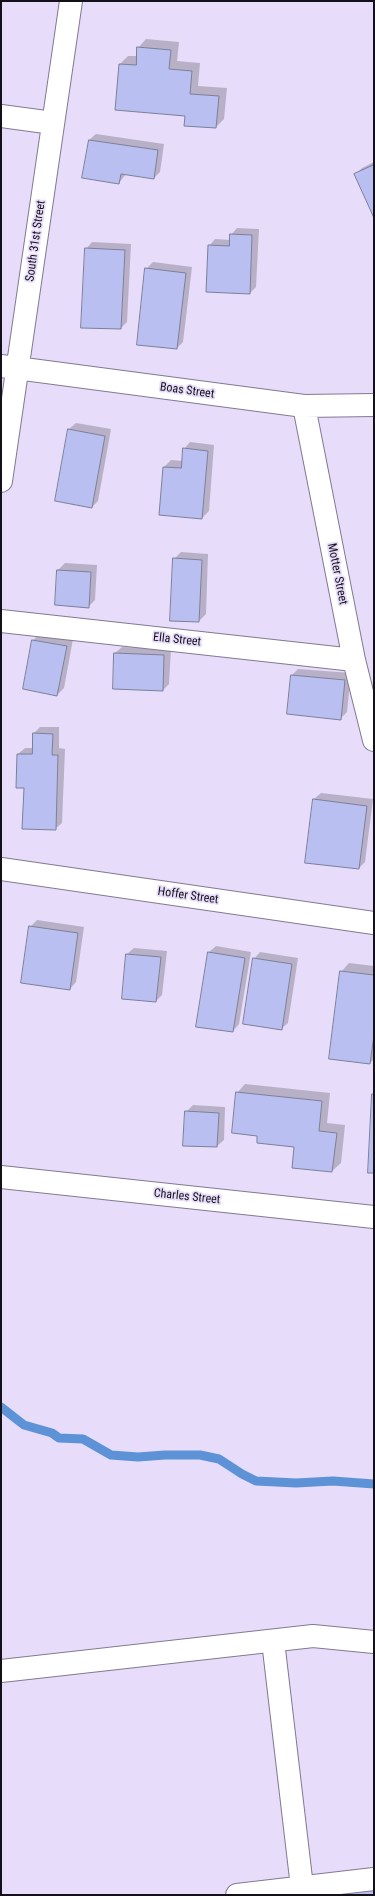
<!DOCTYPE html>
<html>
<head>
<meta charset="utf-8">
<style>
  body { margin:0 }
  #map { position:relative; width:375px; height:1896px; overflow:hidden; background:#e7dcf9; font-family:"Roboto Condensed",sans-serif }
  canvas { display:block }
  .frame { position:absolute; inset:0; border:2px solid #131019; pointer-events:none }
</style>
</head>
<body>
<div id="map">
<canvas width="375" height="1896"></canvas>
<div class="frame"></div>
</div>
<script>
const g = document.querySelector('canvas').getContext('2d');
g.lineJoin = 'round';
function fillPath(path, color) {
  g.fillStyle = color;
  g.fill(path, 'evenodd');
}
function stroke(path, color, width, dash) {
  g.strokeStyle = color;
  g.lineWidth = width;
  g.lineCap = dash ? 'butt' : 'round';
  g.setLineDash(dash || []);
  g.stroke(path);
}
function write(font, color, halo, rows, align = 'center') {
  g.font = font + ' "Roboto Condensed",sans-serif';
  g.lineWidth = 3.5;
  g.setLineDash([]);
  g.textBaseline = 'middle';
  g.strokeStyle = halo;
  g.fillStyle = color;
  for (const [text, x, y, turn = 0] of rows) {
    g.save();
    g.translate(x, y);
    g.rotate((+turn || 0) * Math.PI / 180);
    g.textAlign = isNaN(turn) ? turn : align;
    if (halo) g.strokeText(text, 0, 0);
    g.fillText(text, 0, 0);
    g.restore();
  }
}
fillPath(new Path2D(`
  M 146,39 L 179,42 L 177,61 L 200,63 L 198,86 L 227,88 L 224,119 L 216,127 L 186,115 L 116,109 L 120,64 L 128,56 L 137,56 L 138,48 Z
  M 96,134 L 164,144 L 160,172 L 154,178 L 126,174 L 119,183 L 89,140 Z
  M 374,162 L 374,216 L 356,174 L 362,168 Z
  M 237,228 L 259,229 L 256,287 L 250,293 L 209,246 L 215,239 L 231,240 L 231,235 Z
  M 92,242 L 131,244 L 127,322 L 121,328 L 86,249 Z
  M 153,262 L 192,267 L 183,342 L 177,348 L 146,269 Z
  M 76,423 L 111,429 L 98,501 L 92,507 L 69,429 Z
  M 190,442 L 214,445 L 209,511 L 202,518 L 160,514 L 164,467 L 171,460 L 183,461 L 184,449 Z
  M 181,552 L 208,554 L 206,614 L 199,621 L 174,559 Z
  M 65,563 L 97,565 L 95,600 L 88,607 L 56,604 L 58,570 Z
  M 40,634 L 73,639 L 64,688 L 57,695 L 33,640 Z
  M 122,647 L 171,649 L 169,684 L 163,690 L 115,653 Z
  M 298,669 L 351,673 L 347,712 L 340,719 L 292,675 Z
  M 40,727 L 59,727 L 59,748 L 65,749 L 62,823 L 55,829 L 25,787 L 18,754 L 25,748 L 33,748 L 34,733 Z
  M 321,793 L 373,799 L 365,862 L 359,868 L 314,799 Z
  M 37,920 L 84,927 L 76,982 L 70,989 L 30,927 Z
  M 216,946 L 251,952 L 239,1024 L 233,1031 L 209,952 Z
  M 134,948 L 167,951 L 162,995 L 156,1001 L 127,954 Z
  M 260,952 L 298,958 L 288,1023 L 281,1029 L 254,959 Z
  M 349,963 L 374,966 L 374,1059 L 370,1063 L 330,1058 L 341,972 Z
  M 245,1084 L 330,1093 L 327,1123 L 345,1125 L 341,1163 L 332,1171 L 293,1167 L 295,1146 L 258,1135 L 237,1093 Z
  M 193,1105 L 225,1107 L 224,1140 L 217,1146 L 184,1145 L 186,1112 Z`), '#0003');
stroke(new Path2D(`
  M 1,1407 L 24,1425 L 52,1433 L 59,1438 L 83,1439 L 111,1455 L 138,1457 L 165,1455 L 200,1455 L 219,1459 L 242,1474 L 256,1481 L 296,1483 L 333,1481 L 374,1484`), '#5d92d6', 9);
const building = new Path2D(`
  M 137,47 L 171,50 L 169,69 L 192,71 L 190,94 L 219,96 L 216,128 L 184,126 L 185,116 L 115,110 L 119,64 L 136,65 Z
  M 89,140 L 158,150 L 154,179 L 121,174 L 119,184 L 82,178 Z
  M 374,165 L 374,218 L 354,174 Z
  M 230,234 L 252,235 L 250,294 L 206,292 L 208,245 L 229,246 Z
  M 85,248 L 125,250 L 121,329 L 81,328 Z
  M 145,268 L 186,273 L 177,349 L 137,345 Z
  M 68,429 L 105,436 L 92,508 L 55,501 Z
  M 183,448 L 208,451 L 202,519 L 159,515 L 163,467 L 181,468 Z
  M 173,558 L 202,560 L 199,622 L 170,621 Z
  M 57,570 L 91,572 L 89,608 L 55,605 Z
  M 32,640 L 67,646 L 57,696 L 23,689 Z
  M 114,653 L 164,655 L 163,691 L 113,689 Z
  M 291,675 L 345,680 L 341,720 L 287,714 Z
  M 33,733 L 53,734 L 52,755 L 58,755 L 56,830 L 22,829 L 24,788 L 16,788 L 17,754 L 32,754 Z
  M 313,799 L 367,806 L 359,869 L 305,863 Z
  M 29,926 L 78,933 L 70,990 L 21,983 Z
  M 208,952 L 245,958 L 233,1032 L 196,1027 Z
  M 126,954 L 161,957 L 156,1002 L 122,999 Z
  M 253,958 L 292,964 L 282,1030 L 243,1024 Z
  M 340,971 L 374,975 L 374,1035 L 370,1064 L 329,1059 Z
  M 236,1092 L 322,1101 L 319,1131 L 337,1133 L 332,1172 L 292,1168 L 294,1147 L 257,1143 L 257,1136 L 232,1133 Z
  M 372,1094 L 374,1094 L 374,1173 L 368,1173 Z
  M 185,1111 L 219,1113 L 217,1147 L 183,1146 Z
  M 374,1888 L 374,1895 L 305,1895 Z`);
fillPath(building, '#b9c0f1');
stroke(building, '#7c7f99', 1);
const minor = new Path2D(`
  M 1,116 L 53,123
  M 1,366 L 304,406 L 374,405
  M 304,406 L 354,660 L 374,740
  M 1,481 L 71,1
  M 1,621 L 354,660
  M 1,869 L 374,923
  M 1,1177 L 374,1217
  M 273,1641 L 302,1887
  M 1,1671 L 313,1636 L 374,1642
  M 237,1895 L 374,1879`);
stroke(minor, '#827992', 24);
stroke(minor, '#fff', 22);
write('12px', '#131019', '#e7dcf9', [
  ["South 31st Street",36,241,-82],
  ["Boas Street",187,391,8],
  ["Motter Street",337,574,79],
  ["Ella Street",177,640,6],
  ["Hoffer Street",188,896,8],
  ["Charles Street",187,1197,6]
]);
</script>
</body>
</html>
